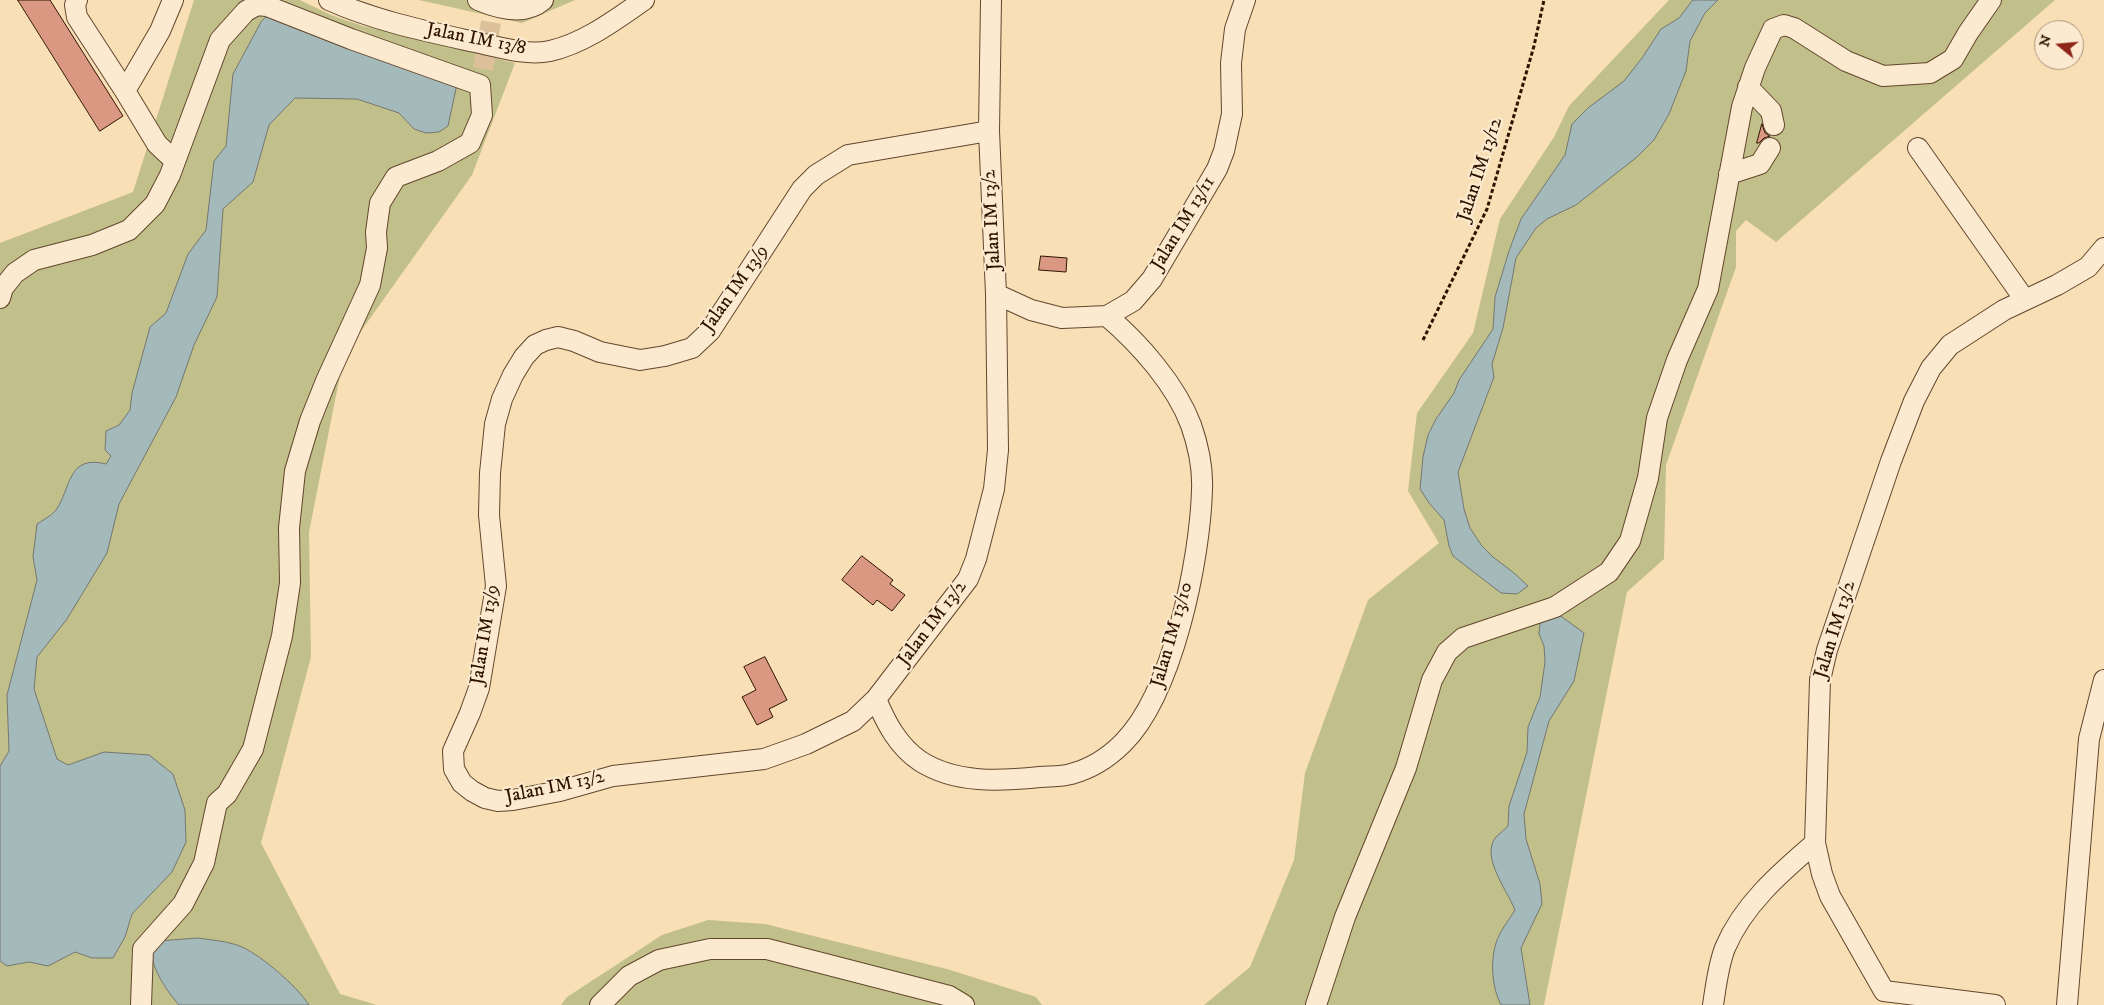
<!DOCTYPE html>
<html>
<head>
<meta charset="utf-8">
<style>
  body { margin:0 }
  #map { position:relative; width:2104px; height:1005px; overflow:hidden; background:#f9dfb5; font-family:"IM FELL DW Pica",serif }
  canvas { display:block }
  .north { position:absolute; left:2034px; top:20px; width:50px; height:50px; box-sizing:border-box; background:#fbeacf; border:1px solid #a9947c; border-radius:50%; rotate:287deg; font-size:14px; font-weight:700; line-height:20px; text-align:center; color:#2f1300 }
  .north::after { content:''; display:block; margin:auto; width:18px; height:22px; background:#8f2418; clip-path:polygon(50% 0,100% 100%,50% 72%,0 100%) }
</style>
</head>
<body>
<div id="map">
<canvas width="2104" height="1005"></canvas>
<div class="north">N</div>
</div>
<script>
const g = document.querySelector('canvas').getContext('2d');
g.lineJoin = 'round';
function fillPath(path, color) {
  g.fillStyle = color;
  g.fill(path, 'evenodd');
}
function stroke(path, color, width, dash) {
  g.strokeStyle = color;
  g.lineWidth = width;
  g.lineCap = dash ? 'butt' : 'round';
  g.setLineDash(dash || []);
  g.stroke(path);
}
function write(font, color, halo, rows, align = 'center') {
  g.font = font + ' "IM FELL DW Pica",serif';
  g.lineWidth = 4.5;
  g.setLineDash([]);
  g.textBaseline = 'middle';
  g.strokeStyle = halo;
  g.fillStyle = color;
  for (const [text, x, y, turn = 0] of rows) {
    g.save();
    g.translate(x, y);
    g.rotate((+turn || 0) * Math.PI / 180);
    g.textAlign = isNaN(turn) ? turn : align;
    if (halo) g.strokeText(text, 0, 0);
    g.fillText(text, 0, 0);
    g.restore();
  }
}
fillPath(new Path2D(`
  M 194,0 L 300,0 L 331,15 L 363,26 L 515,63 L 472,175 L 344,355 L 309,532 L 311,657 L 261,843 L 340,994 L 377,1005 L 0,1005 L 0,243 L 133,192 Z
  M 419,0 L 575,0 L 522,23 Z
  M 1669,0 L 2055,0 L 1776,242 L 1746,220 L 1736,231 L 1736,267 L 1666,465 L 1664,559 L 1627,592 L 1544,1005 L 1204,1005 L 1250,967 L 1294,860 L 1305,773 L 1368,600 L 1439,543 L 1408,491 L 1417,413 L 1473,333 L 1500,219 L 1554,137 L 1569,106 Z
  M 708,920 L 765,924 L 947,969 L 1036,997 L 1042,1005 L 561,1005 L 567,997 L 662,935 Z`), '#c2c08a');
const water = new Path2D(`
  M 1693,0 L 1718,0 L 1705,13 L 1690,41 L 1686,71 L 1669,114 L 1654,140 L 1637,157 L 1576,205 L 1547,219 L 1536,228 L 1516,258 L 1503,328 L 1492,364 L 1494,377 L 1458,472 L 1464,509 L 1470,528 L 1482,546 L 1493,557 L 1514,573 L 1528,586 L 1517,594 L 1501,593 L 1453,556 L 1449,546 L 1444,520 L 1429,503 L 1420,489 L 1423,457 L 1428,435 L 1436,419 L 1454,393 L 1459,380 L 1493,329 L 1495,297 L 1509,251 L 1521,219 L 1565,155 L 1572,124 L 1588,108 L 1624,81 L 1642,58 L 1661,29 L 1679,18 Z
  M 273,10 L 457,84 L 448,126 L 439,132 L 426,133 L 414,129 L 399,113 L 357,99 L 295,98 L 269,125 L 253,182 L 223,209 L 217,297 L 194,345 L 176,397 L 119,504 L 107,553 L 67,619 L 37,657 L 34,689 L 57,759 L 68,765 L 104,752 L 149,755 L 173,774 L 185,810 L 186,842 L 172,872 L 132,914 L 125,937 L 113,958 L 92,958 L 75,952 L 48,966 L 29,962 L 7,966 L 0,961 L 0,766 L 9,751 L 7,695 L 37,580 L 33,557 L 37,524 C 43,520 51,516 56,510 C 71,489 67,454 106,464 L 111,456 L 105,450 L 106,431 L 119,425 L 130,410 L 132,393 L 150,327 L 166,313 L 188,254 L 206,230 L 214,161 L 226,146 L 233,74 L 261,22 Z
  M 1551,609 L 1584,633 L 1574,681 L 1549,721 L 1524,814 L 1526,839 L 1540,884 L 1542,904 L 1521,948 L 1530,1005 L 1501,1005 C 1492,988 1490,962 1496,943 C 1499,932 1509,920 1515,910 C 1507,890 1480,856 1496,837 C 1500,833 1504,830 1508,826 L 1509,806 L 1527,752 L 1528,727 L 1540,697 L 1545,662 L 1544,646 L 1539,634 L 1541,614 Z
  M 198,938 C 211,940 225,941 237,945 C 258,952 297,986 309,1005 L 179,1005 C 166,990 150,967 151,946 L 161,941 Z`);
fillPath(water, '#a4b9ba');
stroke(water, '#757770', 1);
const building = new Path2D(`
  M 18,0 L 50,0 L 123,116 L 100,131 Z
  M 1762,124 L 1765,133 L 1770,136 L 1764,138 L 1759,143 L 1757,143 Z
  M 1041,256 L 1067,258 L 1066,272 L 1039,270 Z
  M 862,556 L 893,580 L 890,584 L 905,595 L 892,611 L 877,600 L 873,605 L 842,580 Z
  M 765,657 L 787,700 L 769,709 L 773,717 L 757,725 L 742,697 L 756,690 L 744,667 Z`);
fillPath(building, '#da9883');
stroke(building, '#2f1300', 1);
stroke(new Path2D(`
  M 483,69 L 491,22`), '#dbc09a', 20, [20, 10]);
const minor = new Path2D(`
  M 77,0 L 75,5 L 77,17 L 125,91 L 157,144 L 175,161
  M 329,0 C 376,21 425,31 475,42 C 499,47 526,56 550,51 C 585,43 615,20 644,0
  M 478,0 C 499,9 525,16 543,0
  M 1748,87 L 1771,111 L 1774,125
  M 125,91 L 160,31 L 173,0
  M 989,131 L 848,155 L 816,175 L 802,189 L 710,331 L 692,348 L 665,356 L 640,360 L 600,352 L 574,341 L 558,337 L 546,340 L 535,345 L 524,357 L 513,375 L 502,399 L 495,424 L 490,473 L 489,515 L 496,586 L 479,688 L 470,713 L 453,751 L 454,769 L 462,783 L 472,791 L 485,798 L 498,801 L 513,800 L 560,791 L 613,776 L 764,759 L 806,744 L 853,721 L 876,699 L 968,579 L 976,559 L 994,489 L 998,450 L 996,294 L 989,131 L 991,0
  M 1918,148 L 2025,300
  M 1729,174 L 1760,164 L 1770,148
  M 996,294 L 1031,310 L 1062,318 L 1107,316 L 1133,301 L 1152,279 L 1217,169 L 1224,151 L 1232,114 L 1231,63 L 1235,29 L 1245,0
  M 0,298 L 3,288 L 15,273 L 34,260 L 92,245 L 129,230 L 155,204 L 170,175 L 220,40 L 246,11 L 257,5 L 267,6 L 351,39 L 480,85 L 482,115 L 470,143 L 438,161 L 396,177 L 380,203 L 376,232 L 377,248 L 370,285 L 326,381 L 310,421 L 295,471 L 289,528 L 290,583 L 282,636 L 253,749 L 227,794 L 217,803 L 204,863 L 183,904 L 143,949 L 141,1005
  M 876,699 C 886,723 898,746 920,761 C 956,784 1000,781 1040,777 C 1050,776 1061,777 1071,774 C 1090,769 1109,757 1123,743 C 1173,693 1200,560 1202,490 C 1203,469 1198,445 1191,425 C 1176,385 1140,344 1107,316
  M 600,1005 L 629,976 L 659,960 L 710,949 L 767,949 L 949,996 L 964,1005
  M 1316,1005 L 1345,917 L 1406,768 L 1432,680 L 1447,652 L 1463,638 L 1555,607 L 1609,572 L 1630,541 L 1648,478 L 1657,418 L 1677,360 L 1708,289 L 1742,107 L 1755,68 L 1773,29 L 1784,25 L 1794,28 L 1846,61 L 1883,76 L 1930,73 L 1953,59 L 1968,33 L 1991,0
  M 1713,1005 C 1716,986 1718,966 1725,948 C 1743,905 1780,873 1815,843
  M 1995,1005 L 1884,991 L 1830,896 L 1822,874 L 1815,843 L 1820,680 L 1827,650 L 1891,461 L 1914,401 L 1931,368 L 1950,345 L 2004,310 L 2057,285 L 2088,267 L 2104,248
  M 2067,1005 L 2089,739 L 2104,680`);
stroke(minor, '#62462d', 22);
stroke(new Path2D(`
  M 1423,340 L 1487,209 L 1534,46 L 1544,0`), '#2f1300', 3, [4, 2.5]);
stroke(minor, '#fbeacf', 20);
write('19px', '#2f1300', '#fbeacf', [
  ["Jalan IM 13/8",476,40,11],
  ["Jalan IM 13/12",1481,170,-72],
  ["Jalan IM 13/2",993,220,-93],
  ["Jalan IM 13/11",1184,224,-59],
  ["Jalan IM 13/9",736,289,-55],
  ["Jalan IM 13/2",933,624,-53],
  ["Jalan IM 13/2",1836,630,-73],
  ["Jalan IM 13/9",486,635,-81],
  ["Jalan IM 13/10",1173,635,-74],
  ["Jalan IM 13/2",555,788,-12]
]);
</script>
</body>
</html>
